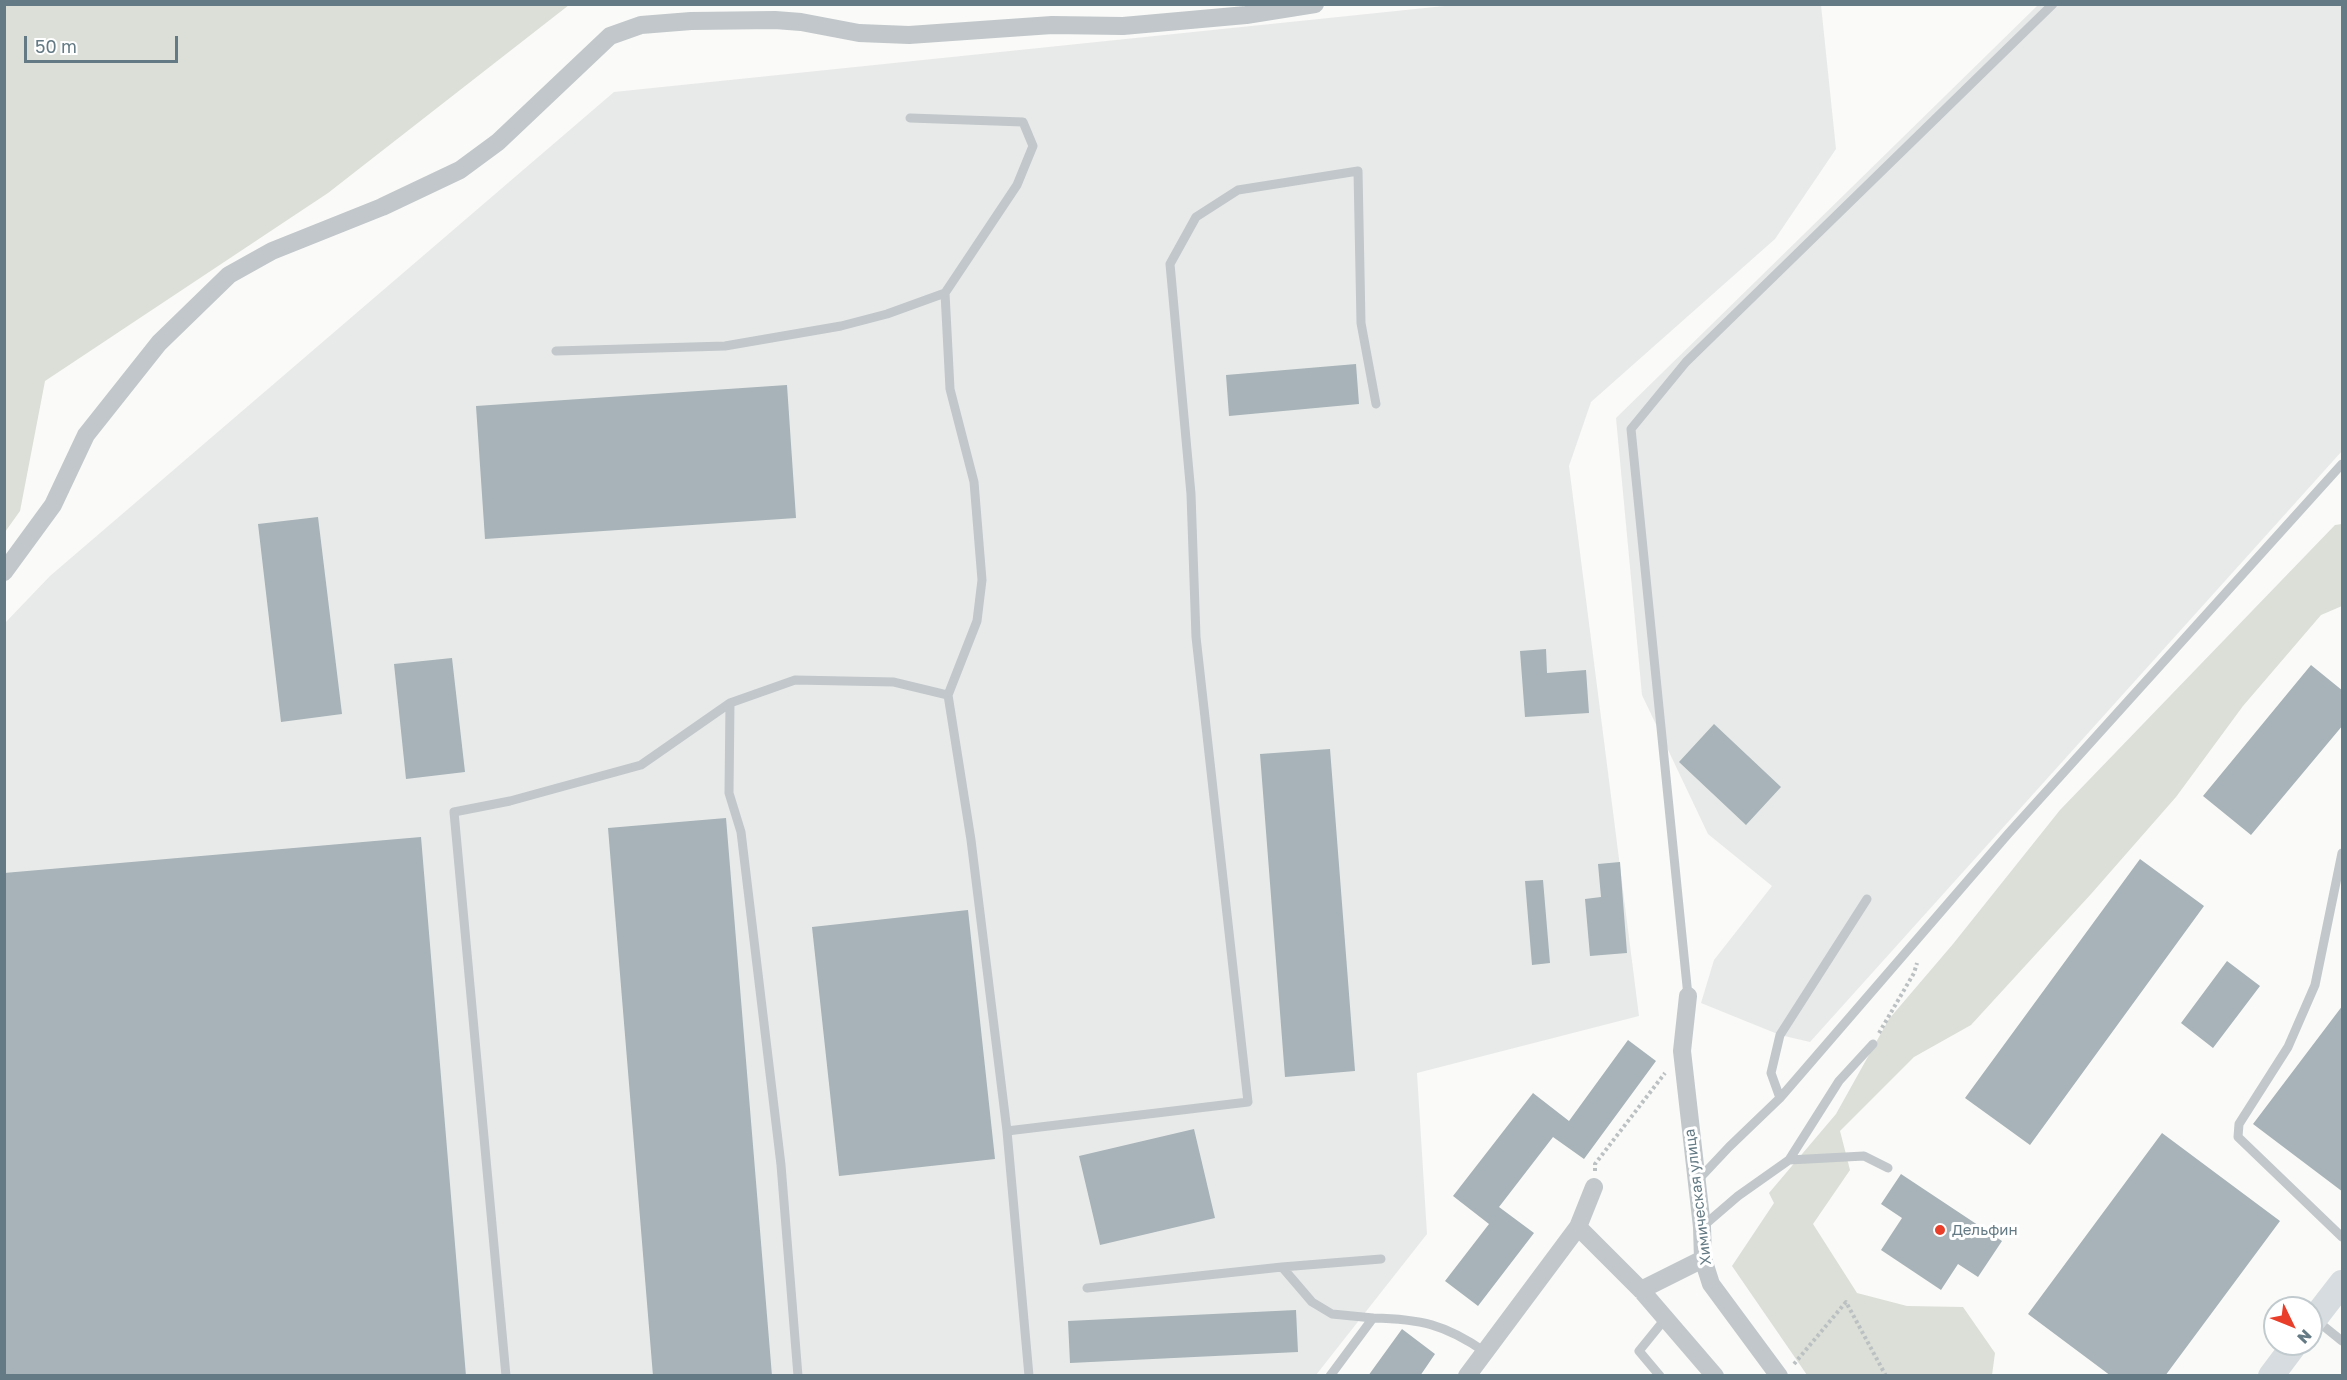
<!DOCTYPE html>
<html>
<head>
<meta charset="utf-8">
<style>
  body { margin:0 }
  #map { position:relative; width:2347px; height:1380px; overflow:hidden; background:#fafaf8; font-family:"Golos Text",sans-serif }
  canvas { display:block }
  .frame { position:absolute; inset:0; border:6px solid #647a84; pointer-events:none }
  .north { position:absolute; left:2263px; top:1296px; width:60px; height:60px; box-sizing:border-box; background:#fff; border:2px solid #c1cace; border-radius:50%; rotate:133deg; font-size:16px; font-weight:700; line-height:24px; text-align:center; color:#647a84 }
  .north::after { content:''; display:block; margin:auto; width:21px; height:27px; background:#e83e2a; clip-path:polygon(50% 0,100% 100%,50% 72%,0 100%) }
  .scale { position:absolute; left:24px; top:36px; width:154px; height:27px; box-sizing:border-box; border:3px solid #647a84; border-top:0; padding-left:8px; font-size:18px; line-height:21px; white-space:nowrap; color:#647a84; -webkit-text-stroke:4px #fff; paint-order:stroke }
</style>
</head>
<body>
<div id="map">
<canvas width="2347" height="1380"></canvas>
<div class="frame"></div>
<div class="north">N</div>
<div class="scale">50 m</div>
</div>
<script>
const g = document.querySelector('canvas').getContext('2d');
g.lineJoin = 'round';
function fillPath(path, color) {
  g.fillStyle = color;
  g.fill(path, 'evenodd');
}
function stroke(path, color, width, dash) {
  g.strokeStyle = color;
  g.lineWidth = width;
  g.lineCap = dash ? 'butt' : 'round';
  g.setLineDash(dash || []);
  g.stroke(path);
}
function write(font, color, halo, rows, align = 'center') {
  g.font = font + ' "Golos Text",sans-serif';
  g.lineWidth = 6;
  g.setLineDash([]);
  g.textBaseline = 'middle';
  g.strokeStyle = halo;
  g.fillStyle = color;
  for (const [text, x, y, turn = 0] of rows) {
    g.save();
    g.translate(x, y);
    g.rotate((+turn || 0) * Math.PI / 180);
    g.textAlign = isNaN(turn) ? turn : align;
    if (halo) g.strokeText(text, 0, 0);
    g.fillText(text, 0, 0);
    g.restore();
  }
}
fillPath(new Path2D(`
  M 1454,5 L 1821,5 L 1836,149 L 1775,239 L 1591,402 L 1569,466 L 1639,1016 L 1417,1073 L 1427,1234 L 1316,1375 L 5,1375 L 4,624 L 50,576 L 614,92 Z
  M 2038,5 L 2342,5 L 2342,451 L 1810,1042 L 1780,1035 L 1701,1003 L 1714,960 L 1772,886 L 1708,834 L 1642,695 L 1616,418 Z`), '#e8eae9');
fillPath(new Path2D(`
  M 5,4 L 569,4 L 569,5 L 328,193 L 45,381 L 20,511 L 5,532 Z
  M 2342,524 L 2342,606 L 2321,615 L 2243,706 L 2176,797 L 2091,894 L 1971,1025 L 1914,1057 L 1840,1131 L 1850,1170 L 1813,1224 L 1857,1293 L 1907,1306 L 1963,1307 L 1995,1353 L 1992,1375 L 1807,1375 L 1732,1266 L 1774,1203 L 1769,1193 L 1836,1114 L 1889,1019 L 1953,944 L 2060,810 L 2335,525 Z`), '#dbdfd7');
fillPath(new Path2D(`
  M 1356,364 L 1359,404 L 1229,416 L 1226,375 Z
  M 787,385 L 796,518 L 485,539 L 476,406 Z
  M 318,517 L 342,714 L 281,722 L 258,524 Z
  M 1546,649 L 1547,673 L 1586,670 L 1589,713 L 1525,717 L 1520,651 Z
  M 452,658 L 465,772 L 406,779 L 394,664 Z
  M 2311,665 L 2343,691 L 2343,725 L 2251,835 L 2203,796 Z
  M 1714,724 L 1781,787 L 1746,825 L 1679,762 Z
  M 1330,749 L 1355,1071 L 1285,1077 L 1260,754 Z
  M 726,818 L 772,1376 L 653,1376 L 608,828 Z
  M 421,837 L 466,1376 L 4,1376 L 4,873 Z
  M 2140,859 L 2204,906 L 2030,1145 L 1965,1098 Z
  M 1620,862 L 1627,953 L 1590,956 L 1585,899 L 1601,897 L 1598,864 Z
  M 1543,880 L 1550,963 L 1532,965 L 1525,881 Z
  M 968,910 L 995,1159 L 839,1176 L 812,927 Z
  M 2227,961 L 2260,986 L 2213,1048 L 2181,1023 Z
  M 2343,1005 L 2343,1192 L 2253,1124 Z
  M 1628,1040 L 1656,1061 L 1584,1159 L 1553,1137 L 1499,1207 L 1534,1233 L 1478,1306 L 1445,1281 L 1489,1224 L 1453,1196 L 1533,1093 L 1569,1121 Z
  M 1194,1129 L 1215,1218 L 1100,1245 L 1079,1156 Z
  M 2162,1133 L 2280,1221 L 2165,1376 L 2111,1376 L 2028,1314 Z
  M 1901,1174 L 2002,1241 L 1978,1277 L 1958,1264 L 1941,1290 L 1881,1250 L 1902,1218 L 1881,1204 Z
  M 1296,1310 L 1298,1352 L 1070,1363 L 1068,1321 Z
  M 1402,1329 L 1435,1354 L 1420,1376 L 1368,1376 Z`), '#a7b3b8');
stroke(new Path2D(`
  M 1879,1033 L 1914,973 L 1917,963
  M 1595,1171 L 1595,1164 L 1665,1073
  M 1794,1364 L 1846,1302 L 1886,1376`), '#bbc0c2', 4, [3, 3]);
stroke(new Path2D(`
  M 910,118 L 1023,122 L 1033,146 L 1017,185 L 945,293 L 950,389 L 974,482 L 982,580 L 977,621 L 948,695
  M 556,351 L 725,346 L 841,326 L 887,314 L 945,293
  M 730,703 L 729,793 L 741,832 L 781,1165 L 798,1376
  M 2342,853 L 2315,985 L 2288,1047 L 2239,1124 L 2238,1137 L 2342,1237
  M 1688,996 L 1631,429 L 1686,362 L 2053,4
  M 1780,1098 L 1771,1073 L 1780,1035 L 1867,899
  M 1789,1160 L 1839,1081 L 1873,1044
  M 1698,1180 L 1729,1147 L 1780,1098 L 2008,834 L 2342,464
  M 1702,1227 L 1738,1196 L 1789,1160 L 1864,1156 L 1888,1168
  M 1282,1267 L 1312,1302 L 1332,1314 L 1373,1318
  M 1087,1288 L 1282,1267 L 1381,1259
  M 2316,1320 L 2342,1341
  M 506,1376 L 454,812 L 510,801 L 641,765 L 730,703 L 795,680 L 894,682 L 948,695 L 971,840 L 1007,1131
  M 1029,1376 L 1007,1131 L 1248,1102 L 1196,637 L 1191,494 L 1170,264 L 1196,217 L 1238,190 L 1358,171 L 1361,323 L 1376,404
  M 1330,1376 L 1373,1318 C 1420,1319 1445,1324 1485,1352
  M 1660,1376 L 1639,1351 L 1665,1319`), '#c1c7ca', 9);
stroke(new Path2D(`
  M 4,572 L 53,505 L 86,435 L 159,343 L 229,275 L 272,251 L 382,207 L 460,170 L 498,142 L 610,36 L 641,25 L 691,21 L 775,20 L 801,22 L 859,33 L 909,35 L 1052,25 L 1123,26 L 1246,15 L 1315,4
  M 1688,996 L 1682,1051 L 1702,1227 L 1703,1259 L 1711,1284 L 1779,1376
  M 1578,1227 L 1641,1290 L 1715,1376
  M 1641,1290 L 1703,1259
  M 1467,1376 L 1578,1227 L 1594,1187`), '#c1c7ca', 18);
stroke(new Path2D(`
  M 2311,1323 L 2342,1283
  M 2271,1376 L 2295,1344`), '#d6dcdf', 26);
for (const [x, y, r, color] of [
  [1940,1230,6,"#e83e2a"]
]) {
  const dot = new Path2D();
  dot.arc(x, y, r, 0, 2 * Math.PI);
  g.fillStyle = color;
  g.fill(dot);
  stroke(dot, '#fff', 2);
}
write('15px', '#647a84', '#fff', [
  ["Химическая улица",1698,1197,-97]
]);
write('15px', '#647a84', '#fff', [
  ["Дельфин",1952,1230]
], 'left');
</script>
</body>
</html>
